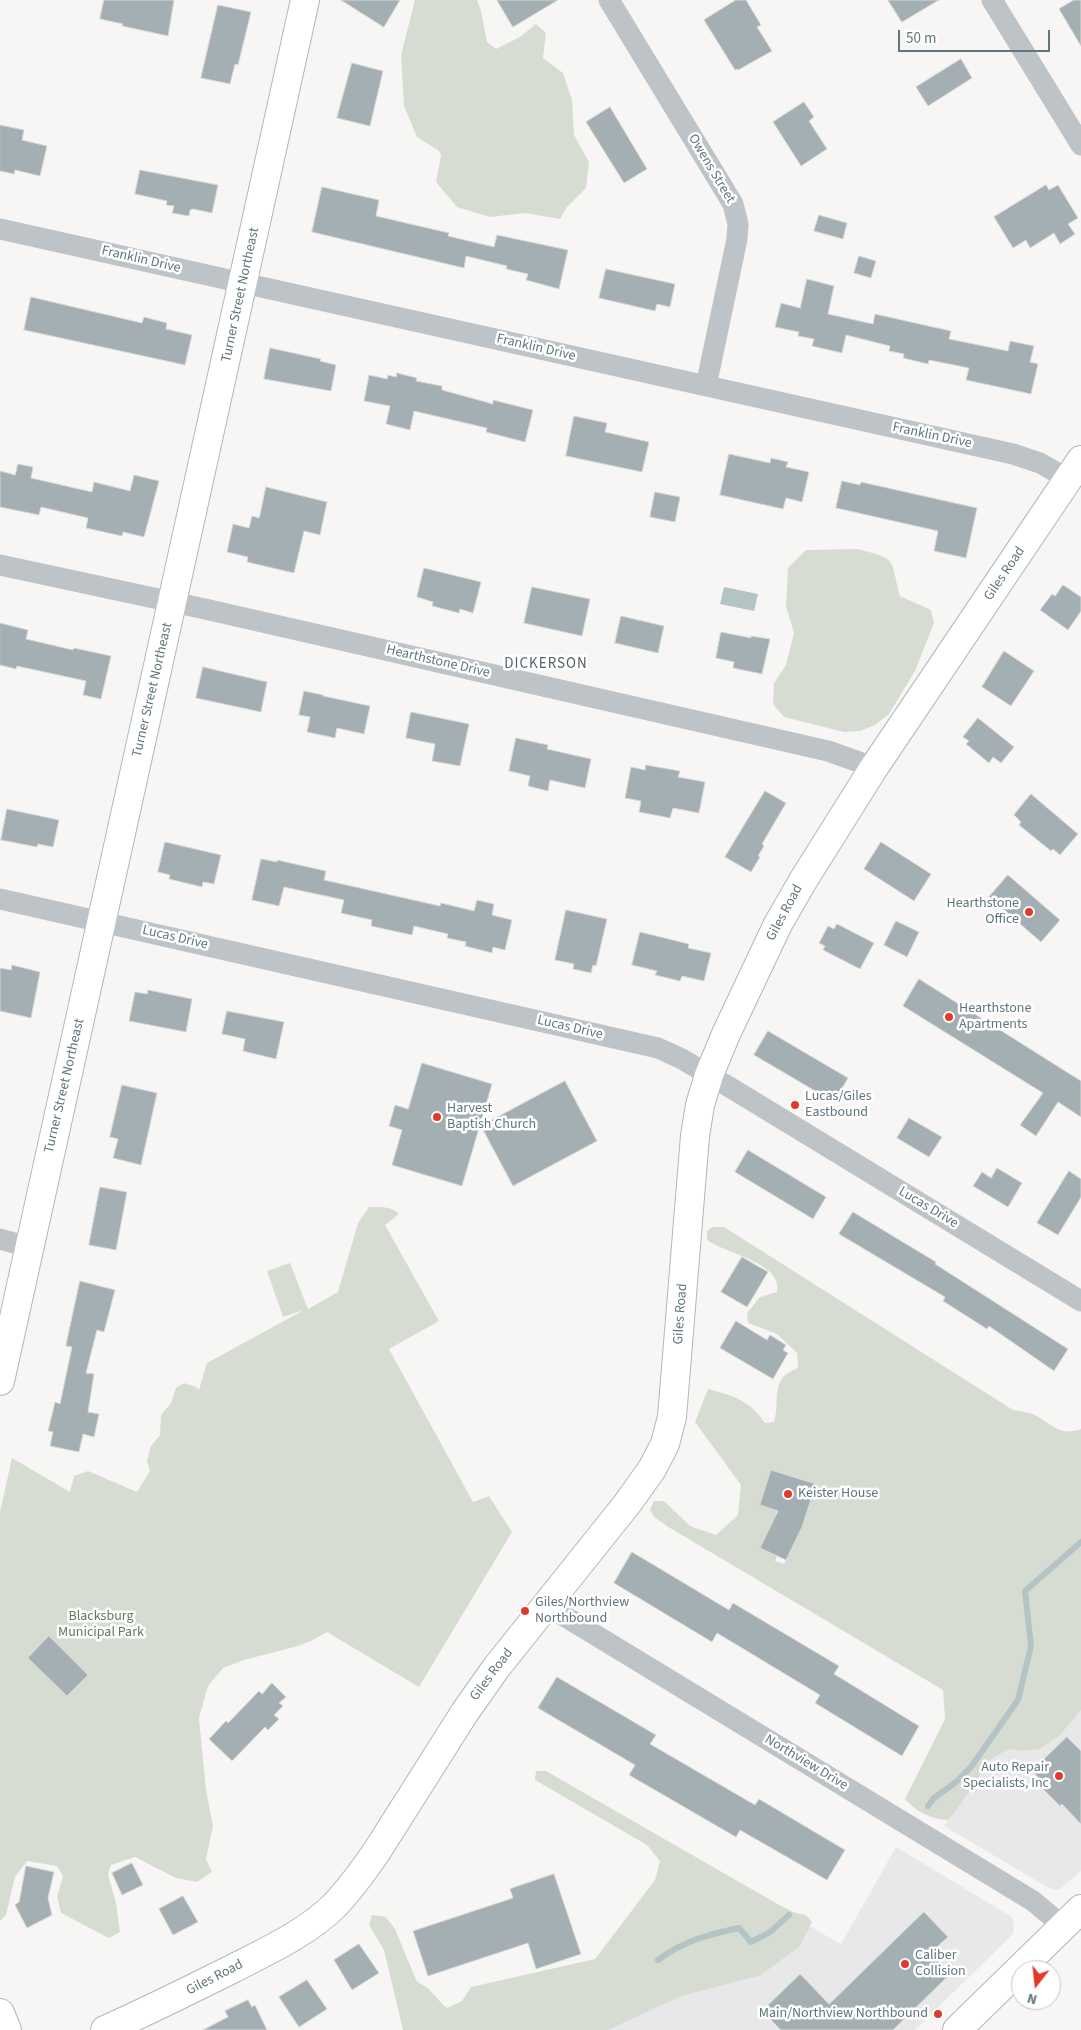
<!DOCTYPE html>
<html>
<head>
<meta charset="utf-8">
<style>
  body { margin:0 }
  #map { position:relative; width:1081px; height:2030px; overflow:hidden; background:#f7f6f4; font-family:"Source Sans 3",sans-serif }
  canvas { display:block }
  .north { position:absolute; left:1011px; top:1960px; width:50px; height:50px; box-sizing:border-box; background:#fff; border:1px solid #c0c8cb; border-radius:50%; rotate:196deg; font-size:14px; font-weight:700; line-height:20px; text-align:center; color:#62767e }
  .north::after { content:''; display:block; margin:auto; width:18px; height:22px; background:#e03a2b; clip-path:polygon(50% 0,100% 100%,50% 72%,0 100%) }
  .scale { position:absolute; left:898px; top:30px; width:152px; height:22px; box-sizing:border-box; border:2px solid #62767e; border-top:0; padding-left:6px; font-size:15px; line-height:18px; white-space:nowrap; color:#62767e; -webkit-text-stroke:4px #fff; paint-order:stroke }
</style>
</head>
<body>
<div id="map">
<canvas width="1081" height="2030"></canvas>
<div class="north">N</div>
<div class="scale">50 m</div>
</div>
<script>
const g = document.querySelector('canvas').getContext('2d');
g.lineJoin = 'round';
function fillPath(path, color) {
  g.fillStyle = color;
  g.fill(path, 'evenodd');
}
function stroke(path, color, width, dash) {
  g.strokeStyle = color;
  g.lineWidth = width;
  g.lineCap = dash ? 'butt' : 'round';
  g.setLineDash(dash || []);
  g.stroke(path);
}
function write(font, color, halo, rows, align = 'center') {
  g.font = font + ' "Source Sans 3",sans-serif';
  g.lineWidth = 5;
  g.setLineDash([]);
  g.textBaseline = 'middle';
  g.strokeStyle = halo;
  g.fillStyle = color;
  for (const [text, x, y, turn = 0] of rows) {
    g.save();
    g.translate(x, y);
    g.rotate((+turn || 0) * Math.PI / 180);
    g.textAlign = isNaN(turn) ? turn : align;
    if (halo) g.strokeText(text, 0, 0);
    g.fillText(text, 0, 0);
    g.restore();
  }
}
fillPath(new Path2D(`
  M 1081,1689 L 1081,1871 L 1059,1890 L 1049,1888 L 944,1826 L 1010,1723 Z
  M 896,1847 L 1012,1917 L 1014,1925 L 1013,1934 L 915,2030 L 558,2030 L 811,1927 L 841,1944 Z`), '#e7e8e7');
fillPath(new Path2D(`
  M 415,0 L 477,0 L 481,11 L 487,42 L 496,49 L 520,37 L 536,24 L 546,33 L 543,58 L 563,73 L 572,100 L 574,135 L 589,162 L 586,188 L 566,208 L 560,219 L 525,213 L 490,217 L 457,207 L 436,182 L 441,155 L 438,150 L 417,137 L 404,106 L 401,55 Z
  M 858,549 C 898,560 890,557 900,596 L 931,610 L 934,623 L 915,671 L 889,714 L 875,725 L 860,731 L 844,732 L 784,717 L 773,704 L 774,683 L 786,665 L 794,633 L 786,606 L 788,568 L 806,550 Z
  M 369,1207 C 379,1207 392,1206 399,1214 L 385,1225 L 439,1321 L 389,1349 L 473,1502 L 489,1496 L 512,1532 L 419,1687 L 327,1632 L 311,1641 L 298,1646 L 244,1660 L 223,1668 L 208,1686 L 199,1718 L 206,1790 L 213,1826 L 206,1859 L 212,1872 L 197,1882 L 176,1878 L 135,1857 L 111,1865 L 108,1875 L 116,1903 L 120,1932 L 109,1938 L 61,1913 L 57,1897 L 63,1876 L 57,1866 L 27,1861 L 15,1877 L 6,1915 L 0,1921 L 0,1512 L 12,1458 L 70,1492 L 74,1476 L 88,1471 L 137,1492 L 150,1471 L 147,1461 L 151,1446 L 160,1435 L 161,1415 L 171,1403 L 176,1388 L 184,1383 L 196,1387 L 199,1390 L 207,1363 L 304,1310 L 283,1317 L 267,1271 L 290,1263 L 308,1309 L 338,1292 L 358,1223 Z
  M 712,1227 L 724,1227 L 1013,1410 C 1019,1411 1027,1412 1033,1414 C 1051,1423 1059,1437 1081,1429 L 1081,1710 L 1060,1735 L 1040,1749 L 1023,1751 L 1008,1749 L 991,1759 L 955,1812 L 948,1820 C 932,1820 915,1811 905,1799 L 945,1719 L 943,1690 L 670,1528 L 654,1517 L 650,1510 L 654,1501 L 664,1501 L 690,1526 L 716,1535 L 738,1515 L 741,1485 L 695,1422 L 708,1389 C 733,1396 750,1400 765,1423 L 774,1422 C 779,1408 773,1388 784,1376 C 787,1373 794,1370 798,1368 L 797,1353 L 777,1334 L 748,1323 L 747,1313 L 760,1297 L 777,1292 C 784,1263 724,1253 707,1240 L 707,1231 ZM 771,1470 L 816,1484 L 775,1518 L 777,1510 L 760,1505 ZM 766,1536 L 791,1548 L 784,1564 L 775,1561 L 777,1556 L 760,1548 Z
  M 536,1771 L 546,1771 L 781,1906 L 796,1913 L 806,1915 L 812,1922 L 799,1947 L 761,1975 L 681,1996 L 608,2030 L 403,2030 L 384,1950 L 369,1925 L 372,1915 L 386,1917 L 395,1929 L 417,1982 C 433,1989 435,1998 447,2008 L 462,2001 L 471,1987 L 595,1959 L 655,1880 L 660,1861 L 647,1845 L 535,1780 Z`), '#d7dcd3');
fillPath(new Path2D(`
  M 724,587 L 758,594 L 754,611 L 720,604 Z`), '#b4c4c5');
stroke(new Path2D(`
  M 928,1806 L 934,1798 L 956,1782 L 971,1767 L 1018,1700 L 1031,1646 L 1025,1591 L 1081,1542
  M 658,1960 C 685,1940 707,1935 739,1928 L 751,1942 L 770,1932 L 789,1915`), '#b4c4c5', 6);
const building = new Path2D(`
  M 104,0 L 174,0 L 168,36 L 122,26 L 123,24 L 100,19 Z
  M 341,0 L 400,0 L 384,27 Z
  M 497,0 L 558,0 L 513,27 Z
  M 736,0 L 746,0 L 761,25 L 757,27 L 772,51 L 738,70 L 737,69 L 735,70 L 704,20 Z
  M 888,0 L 939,0 L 902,22 Z
  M 1074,0 L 1081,0 L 1081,46 L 1059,9 Z
  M 218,5 L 251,12 L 238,65 L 235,64 L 230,84 L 201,78 Z
  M 961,59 L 972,78 L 928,106 L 916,87 Z
  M 352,63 L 383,71 L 370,126 L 337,118 Z
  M 804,102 L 814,117 L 809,121 L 827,149 L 801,166 L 773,122 Z
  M 610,107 L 647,169 L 624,183 L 586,122 Z
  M 0,125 L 24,130 L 22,140 L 47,146 L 40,176 L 15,170 L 14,174 L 0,171 Z
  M 140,170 L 218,185 L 212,213 L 193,209 L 190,210 L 189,216 L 172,213 L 174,206 L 166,205 L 167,201 L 135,194 Z
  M 1046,185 L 1049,190 L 1058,185 L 1078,218 L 1068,224 L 1075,234 L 1060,244 L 1054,233 L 1030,248 L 1026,240 L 1013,248 L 994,217 Z
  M 322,187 L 379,200 L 376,216 L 449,233 L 448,236 L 494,247 L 497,235 L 568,250 L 559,289 L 526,280 L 528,274 L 506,269 L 507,266 L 466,256 L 464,268 L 312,232 Z
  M 819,215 L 847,223 L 843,239 L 814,231 Z
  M 859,256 L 876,261 L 871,278 L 854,273 Z
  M 606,269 L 675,284 L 670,307 L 657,304 L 655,311 L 599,298 Z
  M 807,279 L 834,286 L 828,314 L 873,324 L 875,314 L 951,331 L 949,339 L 1008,351 L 1010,341 L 1034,346 L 1030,362 L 1038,364 L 1031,394 L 966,380 L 969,368 L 929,360 L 928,364 L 903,358 L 904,354 L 889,351 L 890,346 L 846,335 L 842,353 L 812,346 L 814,339 L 798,336 L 799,332 L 775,327 L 781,303 L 800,308 Z
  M 31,297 L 142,323 L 144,317 L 167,323 L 166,329 L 192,335 L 185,365 L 24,330 Z
  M 270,348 L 321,359 L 320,361 L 336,365 L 331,391 L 264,379 Z
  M 397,373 L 417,378 L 416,381 L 442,386 L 442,390 L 493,404 L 493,400 L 533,410 L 525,442 L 486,432 L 487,428 L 414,411 L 410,430 L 386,424 L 390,406 L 364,401 L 369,375 L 387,379 L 388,375 L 396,377 Z
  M 574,416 L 607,423 L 605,432 L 649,442 L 642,472 L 566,456 Z
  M 729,454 L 770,463 L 771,458 L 788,462 L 786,467 L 809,472 L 802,502 L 786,498 L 783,509 L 720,495 Z
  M 18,464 L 33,467 L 31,478 L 92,492 L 94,482 L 130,491 L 134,475 L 159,481 L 144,537 L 123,532 L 122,536 L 86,528 L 88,518 L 41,507 L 39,515 L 0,507 L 0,471 L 15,475 Z
  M 842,481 L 860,485 L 861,482 L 977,508 L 966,558 L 934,551 L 938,531 L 836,508 Z
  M 266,487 L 327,502 L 320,535 L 304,531 L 294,573 L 247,562 L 248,557 L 227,552 L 233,524 L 249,528 L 252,516 L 259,518 Z
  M 655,492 L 680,497 L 675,522 L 650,517 Z
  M 424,568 L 481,582 L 473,613 L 460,609 L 459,613 L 432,606 L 433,602 L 417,597 Z
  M 1063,585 L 1081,597 L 1081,611 L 1068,630 L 1040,610 L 1052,594 L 1055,596 Z
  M 532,587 L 590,599 L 582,636 L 524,623 Z
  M 621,616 L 664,626 L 658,653 L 615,643 Z
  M 0,623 L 28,630 L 26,639 L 73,650 L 74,648 L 111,656 L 101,699 L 83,695 L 86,681 L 17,666 L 16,669 L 0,665 Z
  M 721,632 L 751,638 L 751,636 L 770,639 L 762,674 L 733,668 L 734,662 L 716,658 Z
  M 1004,651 L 1034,671 L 1011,706 L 982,687 Z
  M 203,667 L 267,682 L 261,712 L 196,698 Z
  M 304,691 L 323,695 L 323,696 L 370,706 L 364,734 L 337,728 L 335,738 L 307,732 L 310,717 L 299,715 Z
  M 411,712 L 469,724 L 460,766 L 432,761 L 435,744 L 406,738 Z
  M 978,718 L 1014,747 L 1001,763 L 993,757 L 989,763 L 966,744 L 969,741 L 963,737 Z
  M 516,738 L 548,745 L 547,749 L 591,759 L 585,788 L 550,780 L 548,791 L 528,786 L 530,776 L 509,771 Z
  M 646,765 L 680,771 L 678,777 L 705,782 L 699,813 L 673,808 L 670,818 L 639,812 L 641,801 L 625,798 L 631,767 L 645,770 Z
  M 765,791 L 786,803 L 762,844 L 764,846 L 758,856 L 760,857 L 751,872 L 725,857 Z
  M 1031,794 L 1078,834 L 1060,855 L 1053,849 L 1051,851 L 1019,825 L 1021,822 L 1014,815 Z
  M 7,809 L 59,820 L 53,847 L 38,844 L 37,847 L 1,840 Z
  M 165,842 L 221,855 L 214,884 L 203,882 L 202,887 L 169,879 L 170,875 L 158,872 Z
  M 881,842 L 931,874 L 914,901 L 864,869 Z
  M 261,859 L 277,862 L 277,860 L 326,871 L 324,880 L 440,906 L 441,903 L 474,911 L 477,900 L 494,904 L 492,915 L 512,920 L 505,950 L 493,947 L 492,953 L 465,946 L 466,942 L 447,938 L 448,934 L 414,926 L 412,935 L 371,926 L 372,920 L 341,913 L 344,900 L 284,887 L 279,906 L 252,900 Z
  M 1008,875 L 1060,920 L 1041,942 L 989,897 Z
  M 566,910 L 607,919 L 596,966 L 593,965 L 591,973 L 573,969 L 574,964 L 555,960 Z
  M 896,921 L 919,932 L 907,957 L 884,945 Z
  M 837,924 L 874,943 L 860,969 L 823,950 L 825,946 L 819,943 L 828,926 L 834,929 Z
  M 640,932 L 689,944 L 688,948 L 711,953 L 704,981 L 682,976 L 680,981 L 655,975 L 657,971 L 632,965 Z
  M 12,965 L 40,972 L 31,1018 L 0,1011 L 0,968 L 11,970 Z
  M 919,979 L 1081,1081 L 1081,1117 L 1058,1102 L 1036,1136 L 1020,1125 L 1043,1093 L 903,1006 Z
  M 148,990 L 192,999 L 186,1032 L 129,1021 L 135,992 L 147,994 Z
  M 227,1011 L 284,1022 L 276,1059 L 243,1051 L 245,1039 L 222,1034 Z
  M 768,1031 L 848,1078 L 834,1102 L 754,1055 Z
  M 422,1063 L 492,1084 L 462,1186 L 392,1165 L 402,1130 L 389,1126 L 395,1105 L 408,1109 Z
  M 565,1081 L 597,1141 L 513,1186 L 481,1126 Z
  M 122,1085 L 157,1093 L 141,1165 L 113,1158 L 118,1139 L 110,1137 Z
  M 909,1118 L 942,1137 L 929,1157 L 897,1138 Z
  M 748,1150 L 826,1197 L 813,1219 L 735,1172 Z
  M 997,1168 L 1022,1183 L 1008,1207 L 973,1186 L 982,1172 L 991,1178 Z
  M 1069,1171 L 1081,1179 L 1081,1197 L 1058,1235 L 1037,1223 Z
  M 100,1187 L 127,1192 L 116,1250 L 89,1245 Z
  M 853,1212 L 936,1262 L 935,1264 L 1068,1349 L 1054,1371 L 989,1326 L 987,1329 L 943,1301 L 945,1297 L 839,1234 Z
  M 742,1257 L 768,1272 L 747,1307 L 721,1292 Z
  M 80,1281 L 115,1290 L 104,1332 L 97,1330 L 86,1373 L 94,1374 L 88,1412 L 99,1414 L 94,1437 L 83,1434 L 79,1452 L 50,1446 L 53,1432 L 48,1431 L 55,1402 L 60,1404 L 72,1347 L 66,1346 Z
  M 736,1321 L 767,1340 L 770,1335 L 786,1345 L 783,1350 L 788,1353 L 773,1379 L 720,1348 Z
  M 771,1470 L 816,1484 L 802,1527 L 786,1560 L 760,1548 L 778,1511 L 760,1505 Z
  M 632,1552 L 729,1610 L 733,1603 L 839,1666 L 834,1674 L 919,1726 L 902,1756 L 815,1703 L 820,1695 L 717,1633 L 712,1642 L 614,1583 Z
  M 49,1636 L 88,1675 L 67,1696 L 28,1658 Z
  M 557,1677 L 656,1735 L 650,1744 L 755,1805 L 759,1799 L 845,1850 L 827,1880 L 740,1830 L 736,1837 L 629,1775 L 635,1765 L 538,1708 Z
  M 272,1683 L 286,1697 L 279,1703 L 283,1706 L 274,1715 L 279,1719 L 268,1730 L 265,1727 L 232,1761 L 209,1739 L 226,1721 L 228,1723 L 259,1691 L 262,1694 Z
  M 1067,1737 L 1081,1751 L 1081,1824 L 1062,1804 L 1060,1806 L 1038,1784 L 1042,1781 L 1032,1771 Z
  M 132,1863 L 143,1885 L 122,1895 L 112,1873 Z
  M 26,1866 L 54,1872 L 48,1898 L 52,1915 L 27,1928 L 15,1905 L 19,1902 Z
  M 554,1874 L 581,1954 L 536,1969 L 528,1943 L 428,1976 L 413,1931 L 513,1898 L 510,1889 Z
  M 183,1896 L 198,1922 L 173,1935 L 159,1909 Z
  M 924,1912 L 948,1937 L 930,1953 L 950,1974 L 893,2030 L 781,2030 L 762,2011 L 800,1974 L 829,2004 Z
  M 359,1944 L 379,1973 L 352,1990 L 334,1960 Z
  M 307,1980 L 327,2009 L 299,2027 L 279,1997 Z
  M 248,2000 L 252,2007 L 255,2005 L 267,2030 L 203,2030 L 228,2017 L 225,2011 Z`);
fillPath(building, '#a4afb3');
stroke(building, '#d8d8d6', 1);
const secondary = new Path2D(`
  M 0,1381 L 305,0
  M 0,2013 L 7,2030
  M 105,2030 C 148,2011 190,1990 232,1969 C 267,1951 307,1933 335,1905 C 350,1889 364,1870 377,1851 L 465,1712 L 496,1668 L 627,1504 L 652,1469 L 665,1444 L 672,1417 L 695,1136 L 700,1105 L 709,1075 L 726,1034 L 778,924 L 804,879 L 873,769 L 1081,460`);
const primary = new Path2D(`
  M 957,2030 L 1081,1909`);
stroke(secondary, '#b0b7ba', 30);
stroke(primary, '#b1b7ba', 30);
stroke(new Path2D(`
  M 609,0 L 733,204 L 738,224 L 737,239 L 706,386
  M 992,0 L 1081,145
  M 0,229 L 1013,454 L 1040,463 L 1068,479
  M 0,565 L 205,609 L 828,751 L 859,762 L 873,769
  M 0,899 L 658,1048 L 682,1059 L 736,1091 L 1081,1301
  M 0,1239 L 29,1247
  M 546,1605 L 1033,1901 L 1063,1926`), '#bdc3c6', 21);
stroke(secondary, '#fff', 28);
stroke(primary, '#fff', 28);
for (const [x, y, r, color] of [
  [1029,912,5,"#e03a2b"],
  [949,1017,5,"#e03a2b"],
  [795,1105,5,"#e03a2b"],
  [437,1117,5,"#e03a2b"],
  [788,1494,5,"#e03a2b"],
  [525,1611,5,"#e03a2b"],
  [1059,1776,5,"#e03a2b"],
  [905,1964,5,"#e03a2b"],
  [938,2014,5,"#e03a2b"]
]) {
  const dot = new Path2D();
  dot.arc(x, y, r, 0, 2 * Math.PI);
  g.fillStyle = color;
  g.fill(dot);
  stroke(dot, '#fff', 2);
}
write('14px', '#62767e', '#fff', [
  ["Owens Street",711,169,59],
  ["Franklin Drive",141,260,13],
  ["Turner Street Northeast",241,295,-78],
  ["Franklin Drive",536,348,13],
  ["Franklin Drive",932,436,12],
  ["Giles Road",1005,574,-56],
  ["Hearthstone Drive",438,662,13],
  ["Turner Street Northeast",153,690,-77],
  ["Giles Road",785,913,-62],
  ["Lucas Drive",175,938,13],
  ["Lucas Drive",570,1028,13],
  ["Turner Street Northeast",65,1086,-77],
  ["Lucas Drive",928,1208,31],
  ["Giles Road",681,1314,-86],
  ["Giles Road",492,1675,-53],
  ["Northview Drive",806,1763,31],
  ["Giles Road",215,1978,-27]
]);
write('14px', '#62767e', '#fff', [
  ["Hearthstone",1019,904,"right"],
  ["Office",1019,920,"right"],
  ["Hearthstone",959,1009],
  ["Apartments",959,1025],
  ["Lucas/Giles",805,1097],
  ["Eastbound",805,1113],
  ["Harvest",447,1109],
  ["Baptish Church",447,1125],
  ["Keister House",798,1494],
  ["Giles/Northview",535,1603],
  ["Northbound",535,1619],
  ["Auto Repair",1049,1768,"right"],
  ["Specialists, Inc",1049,1784,"right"],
  ["Caliber",915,1956],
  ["Collision",915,1972],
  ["Main/Northview Northbound",928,2014,"right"]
], 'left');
write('14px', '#687661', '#fff', [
  ["Blacksburg",101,1617],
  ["Municipal Park",101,1633]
]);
g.letterSpacing = '1px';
write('15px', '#546369', '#fff', [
  ["DICKERSON",546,665]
]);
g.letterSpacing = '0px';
</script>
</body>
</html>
